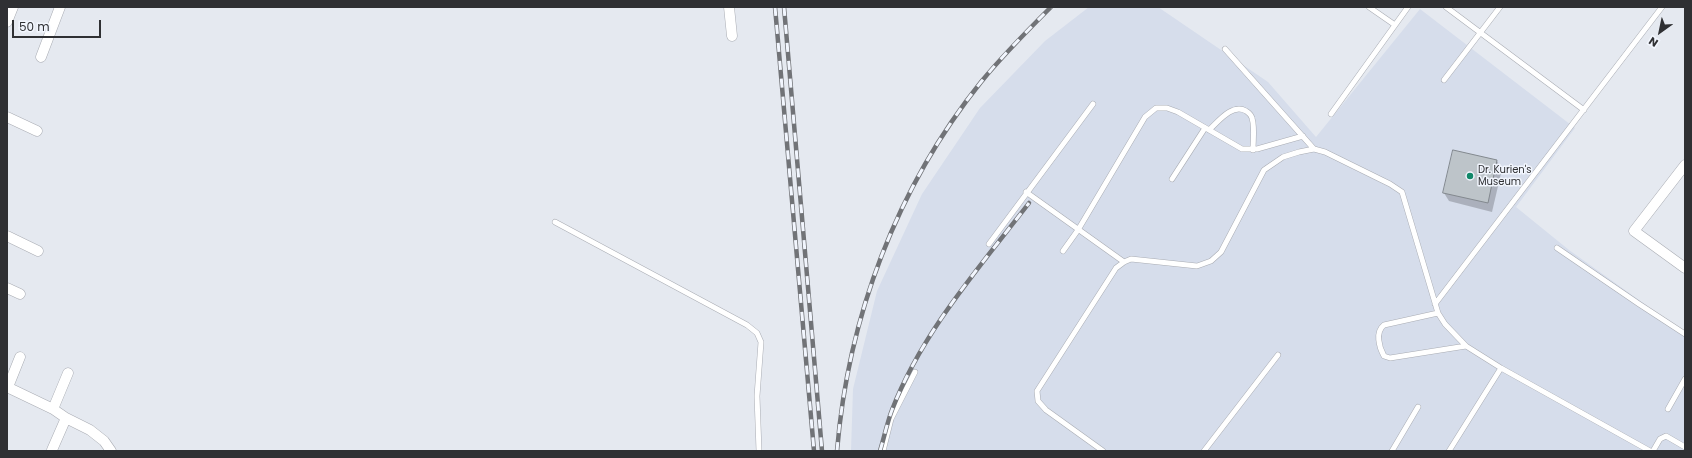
<!DOCTYPE html>
<html>
<head>
<meta charset="utf-8">
<style>
  body { margin:0 }
  #map { position:relative; width:1692px; height:458px; overflow:hidden; background:#e5e9f0; font-family:Poppins,sans-serif }
  canvas { display:block }
  .frame { position:absolute; inset:0; border:8px solid #2f3033; pointer-events:none }
  .north { position:absolute; left:1640px; top:12px; width:40px; height:40px; -webkit-text-stroke:3px #f2f6fe; paint-order:stroke; rotate:213deg; font-size:11px; font-weight:700; line-height:16px; text-align:center; color:#2f3033 }
  .north::after { content:''; display:block; margin:auto; width:14px; height:18px; background:#2f3033; clip-path:polygon(50% 0,100% 100%,50% 72%,0 100%) }
  .scale { position:absolute; left:12px; top:20px; width:89px; height:18px; box-sizing:border-box; border:2px solid #2f3033; border-top:0; padding-left:5px; font-size:12px; line-height:14px; white-space:nowrap; color:#2f3033; -webkit-text-stroke:3px #f2f6fe; paint-order:stroke }
</style>
</head>
<body>
<div id="map">
<canvas width="1692" height="458"></canvas>
<div class="frame"></div>
<div class="north">N</div>
<div class="scale">50 m</div>
</div>
<script>
const g = document.querySelector('canvas').getContext('2d');
g.lineJoin = 'round';
function fillPath(path, color) {
  g.fillStyle = color;
  g.fill(path, 'evenodd');
}
function stroke(path, color, width, dash) {
  g.strokeStyle = color;
  g.lineWidth = width;
  g.lineCap = dash ? 'butt' : 'round';
  g.setLineDash(dash || []);
  g.stroke(path);
}
function write(font, color, halo, rows, align = 'center') {
  g.font = font + ' Poppins,sans-serif';
  g.lineWidth = 3;
  g.setLineDash([]);
  g.textBaseline = 'middle';
  g.strokeStyle = halo;
  g.fillStyle = color;
  for (const [text, x, y, turn = 0] of rows) {
    g.save();
    g.translate(x, y);
    g.rotate((+turn || 0) * Math.PI / 180);
    g.textAlign = isNaN(turn) ? turn : align;
    if (halo) g.strokeText(text, 0, 0);
    g.fillText(text, 0, 0);
    g.restore();
  }
}
fillPath(new Path2D(`
  M 1089,7 L 1158,7 L 1268,82 L 1316,137 L 1420,9 L 1575,128 L 1516,207 L 1569,250 L 1685,333 L 1685,451 L 851,451 L 853,389 L 877,291 L 922,194 L 980,108 L 1045,41 Z`), '#d6ddeb');
fillPath(new Path2D(`
  M 1497,161 L 1502,169 L 1492,212 L 1449,201 L 1444,193 Z`), '#0003');
const building = new Path2D(`
  M 1453,150 L 1497,160 L 1488,203 L 1443,193 Z`);
fillPath(building, '#bdc4c9');
stroke(building, '#83898f', 1);
const lane = new Path2D(`
  M 1369,7 L 1395,25
  M 1446,7 L 1584,110
  M 1225,49 L 1314,149
  M 1444,80 L 1500,7
  M 1331,114 L 1408,7
  M 1209,130 C 1218,122 1232,103 1246,111 C 1249,113 1251,114 1252,118 C 1255,128 1253,139 1253,150
  M 1172,179 L 1205,128
  M 1026,192 L 1124,262
  M 555,222 L 747,325 L 757,333 L 761,342 L 757,396 L 759,451
  M 989,244 L 1093,104
  M 1557,248 L 1639,304 L 1685,334
  M 1063,251 L 1078,230 L 1145,117 L 1156,108 L 1167,108 L 1178,112 L 1242,149 L 1257,149 L 1303,136
  M 1435,304 L 1662,7
  M 1438,313 L 1384,325 C 1375,332 1379,347 1384,356 L 1390,358 L 1466,346
  M 1668,409 L 1685,379
  M 883,451 L 891,419 L 915,372
  M 1103,451 L 1046,410 L 1038,401 L 1037,391 L 1116,268 L 1124,262 L 1131,259 L 1197,266 L 1211,261 L 1221,252 L 1264,170 L 1283,157 L 1299,152 L 1314,149 L 1325,152 L 1390,184 L 1402,192 L 1438,313 L 1445,324 L 1466,346 L 1501,368 L 1650,451
  M 1204,451 L 1278,355
  M 1392,451 L 1418,407
  M 1449,451 L 1501,368
  M 1653,451 L 1660,439 L 1666,436 L 1685,447`);
const street = new Path2D(`
  M 729,7 L 732,36
  M 7,22 L 13,7
  M 41,57 L 60,7
  M 7,117 L 37,131
  M 1685,165 L 1634,231 L 1685,268
  M 7,236 L 38,251
  M 7,288 L 20,294
  M 7,387 L 53,409 L 66,418 L 90,430 L 104,441 L 111,451
  M 8,387 L 20,357
  M 53,409 L 68,373
  M 52,450 L 66,418`);
stroke(lane, '#a9acb3', 6);
stroke(street, '#a9acb3', 11);
stroke(lane, '#fff', 5);
stroke(street, '#fff', 10);
const rail = new Path2D(`
  M 775,7 L 814,451
  M 784,7 L 822,451
  M 837,451 C 848,317 897,187 981,82 C 1003,55 1027,31 1051,7
  M 880,451 C 884,438 887,423 892,410 C 922,332 979,268 1029,203`);
stroke(rail, '#717377', 4.5);
stroke(rail, '#f2f6fe', 3, [9]);
for (const [x, y, r, color] of [
  [1470,176,4,"#118869"]
]) {
  const dot = new Path2D();
  dot.arc(x, y, r, 0, 2 * Math.PI);
  g.fillStyle = color;
  g.fill(dot);
  stroke(dot, '#f2f6fe', 1.5);
}
write('10px', '#2f3033', '#f2f6fe', [
  ["Dr. Kurien's",1478,170],
  ["Museum",1478,182]
], 'left');
</script>
</body>
</html>
